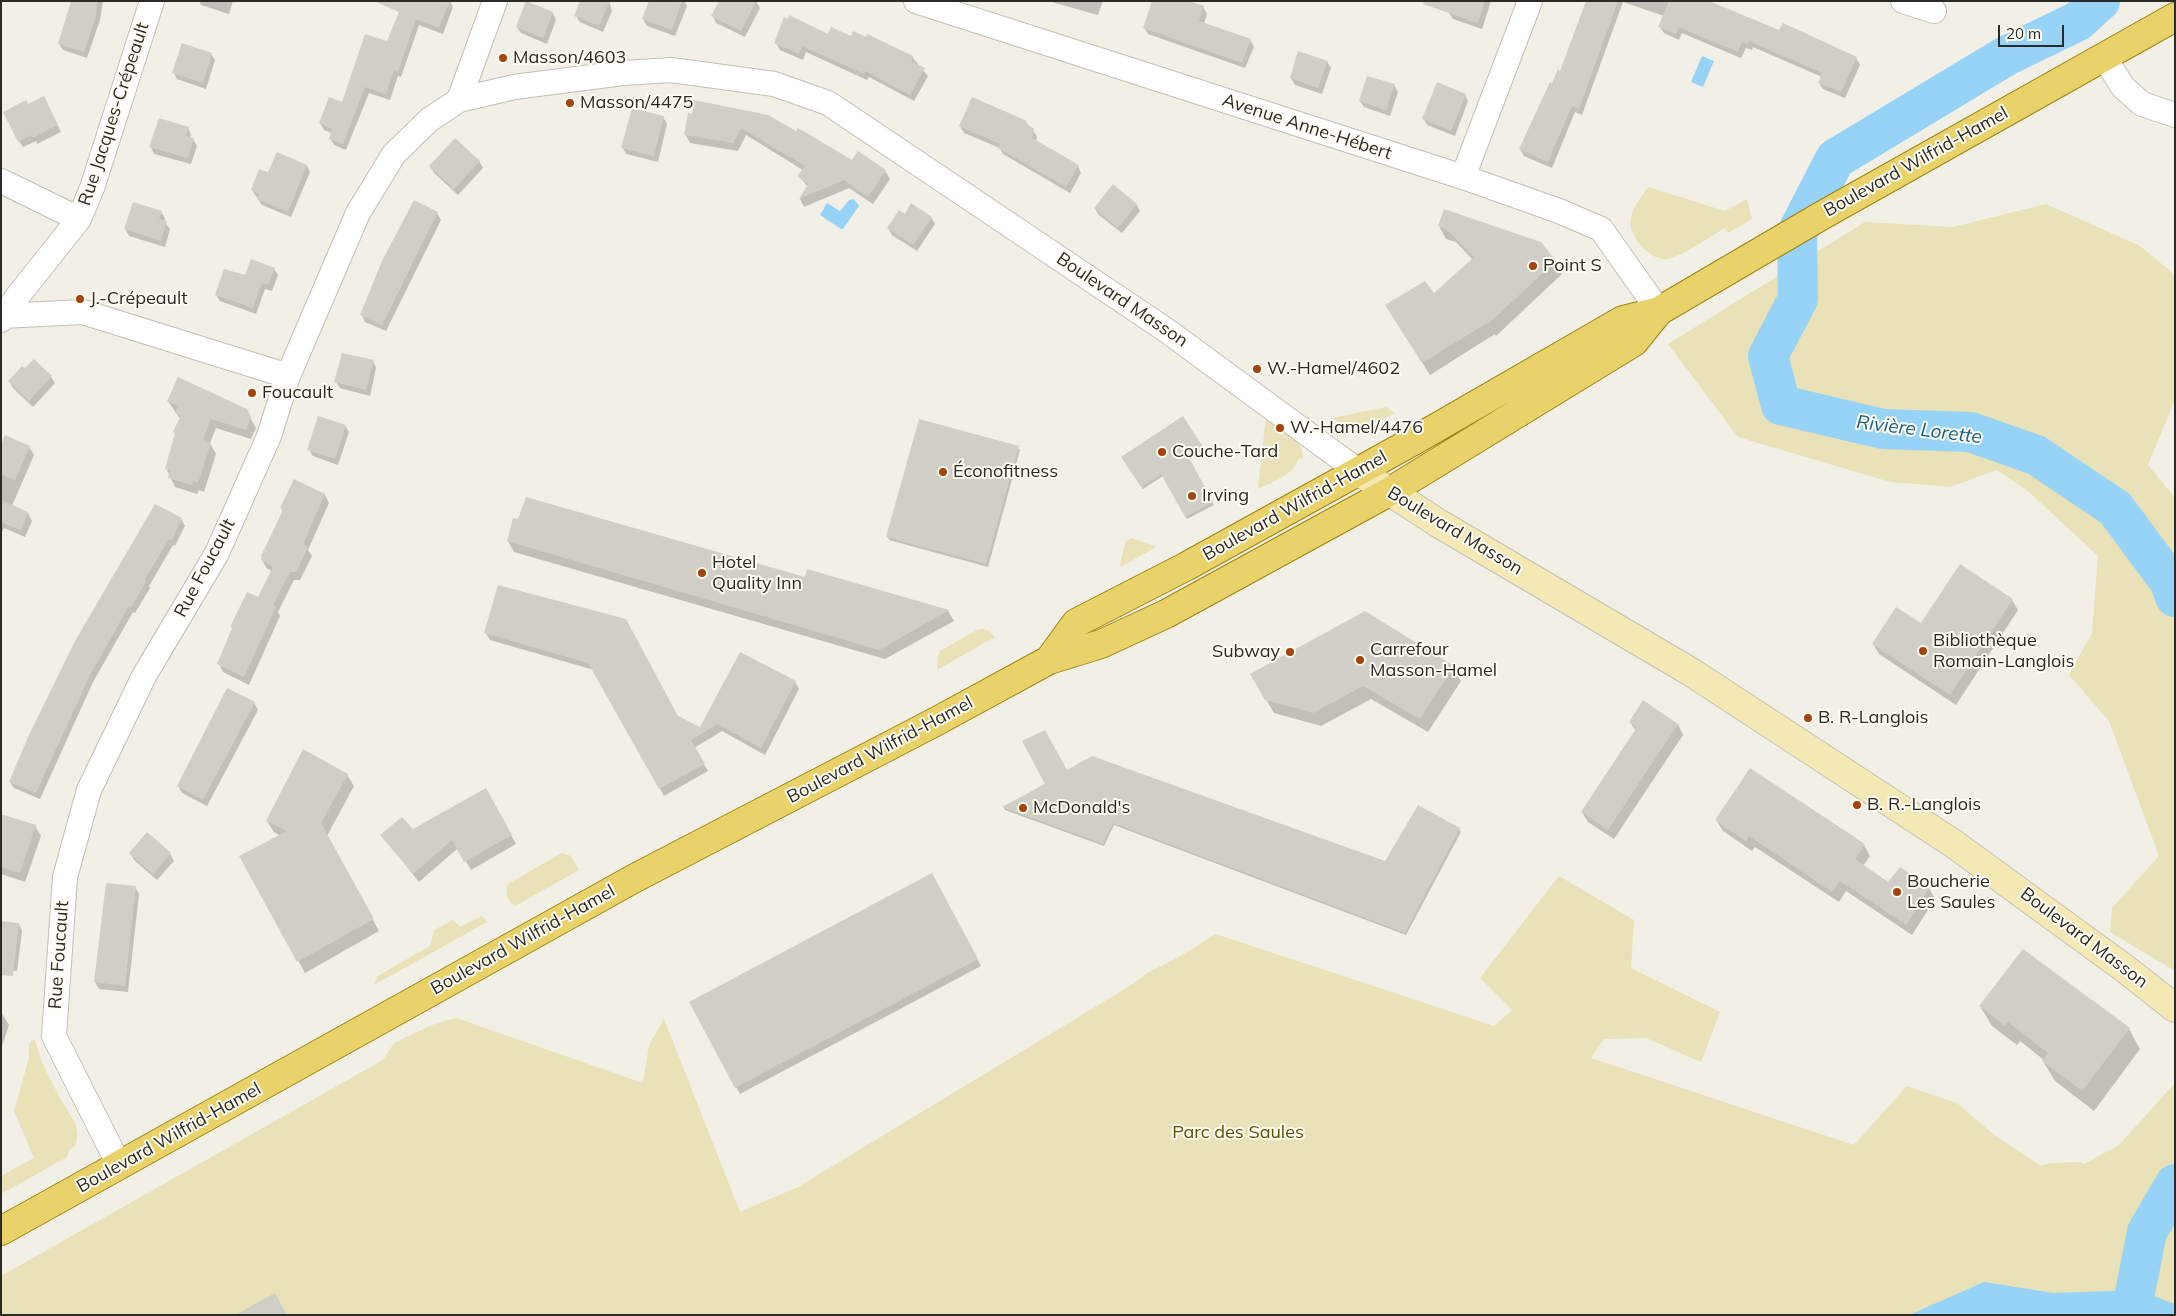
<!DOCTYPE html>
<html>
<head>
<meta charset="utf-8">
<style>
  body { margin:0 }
  #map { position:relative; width:2176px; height:1316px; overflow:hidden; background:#f1efe6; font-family:Mulish,sans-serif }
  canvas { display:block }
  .frame { position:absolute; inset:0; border:2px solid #2a2a26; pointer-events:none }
  .scale { position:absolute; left:1998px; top:25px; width:66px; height:22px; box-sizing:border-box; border:2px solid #2a2a26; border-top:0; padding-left:6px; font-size:15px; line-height:18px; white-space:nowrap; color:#2a2a26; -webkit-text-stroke:4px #fefcf3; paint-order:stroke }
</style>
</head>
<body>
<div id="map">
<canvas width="2176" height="1316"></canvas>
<div class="frame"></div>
<div class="scale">20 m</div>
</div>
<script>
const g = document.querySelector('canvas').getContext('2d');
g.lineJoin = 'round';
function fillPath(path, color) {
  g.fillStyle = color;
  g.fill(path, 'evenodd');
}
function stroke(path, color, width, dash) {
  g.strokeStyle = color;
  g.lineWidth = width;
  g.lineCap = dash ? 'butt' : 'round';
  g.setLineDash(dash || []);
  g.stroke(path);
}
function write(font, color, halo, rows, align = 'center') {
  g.font = font + ' Mulish,sans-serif';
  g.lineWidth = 4;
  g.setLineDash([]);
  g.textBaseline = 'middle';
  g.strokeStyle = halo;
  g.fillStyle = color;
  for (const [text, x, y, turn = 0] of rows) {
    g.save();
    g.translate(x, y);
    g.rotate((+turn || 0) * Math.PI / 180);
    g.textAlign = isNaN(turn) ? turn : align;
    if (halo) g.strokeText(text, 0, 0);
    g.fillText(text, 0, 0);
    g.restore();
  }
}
fillPath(new Path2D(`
  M 1648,187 L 1725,211 L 1747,199 L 1752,219 L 1728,233 L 1725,228 C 1711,236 1681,257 1667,259 C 1650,261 1626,235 1631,217 C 1633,207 1642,196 1648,187 Z
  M 2046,204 L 2140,246 L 2175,275 L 2175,399 L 2148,465 L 2175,498 L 2175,971 L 2110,932 L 2112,908 L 2159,856 L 2109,721 L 2069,675 L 2092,633 L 2098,556 L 2029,492 L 1997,470 L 1950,487 L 1890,482 L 1738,437 L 1668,344 L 1865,222 L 1953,227 Z
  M 1386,407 L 1395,413 C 1364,429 1363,438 1332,418 Z
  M 1266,417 C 1281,428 1304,439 1303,458 L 1298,459 C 1294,475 1273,481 1259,489 L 1258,487 Z
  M 1132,538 L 1156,547 L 1121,567 L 1120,564 L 1126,541 Z
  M 983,629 L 988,630 L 995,637 L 937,670 L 938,656 L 940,651 L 977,630 Z
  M 562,853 L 571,856 L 579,870 L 515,906 C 508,900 504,894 508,884 Z
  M 1559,876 L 1634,920 L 1631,968 L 1720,1012 L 1701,1062 L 1646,1038 L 1604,1039 L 1591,1058 L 1854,1145 L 1907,1086 L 1957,1103 L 1994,1135 L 2041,1166 L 2050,1163 L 2080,1162 L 2084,1164 L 2119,1145 L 2175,1083 L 2175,1315 L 1,1315 L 1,1276 L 383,1060 L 394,1043 L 429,1026 L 456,1018 L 643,1083 L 649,1045 L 664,1019 L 740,1212 L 798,1187 L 1133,984 L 1147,973 L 1179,957 L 1216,934 L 1494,1026 L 1512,1010 L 1480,978 Z
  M 482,916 L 487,922 L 374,985 L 378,976 L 430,946 L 434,930 L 453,920 L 460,927 Z
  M 35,1040 C 42,1070 60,1097 75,1123 C 78,1132 78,1138 75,1146 L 70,1149 L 67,1157 L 1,1194 L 1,1176 L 34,1158 L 14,1111 L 29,1058 L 29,1045 L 31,1041 Z`), '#e9e1b7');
fillPath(new Path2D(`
  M 1702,56 L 1714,61 L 1703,87 L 1691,82 Z
  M 854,199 L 859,206 L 843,229 L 841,229 L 820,215 L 827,203 L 840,211 L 849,200 Z
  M 1984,1282 L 2053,1293 L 2137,1290 L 2175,1304 L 2175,1315 L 1909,1315 Z`), '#96d3f7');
fillPath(new Path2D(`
  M 73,1 L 103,1 L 100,20 L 87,58 L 63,50 L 59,44 Z
  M 199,1 L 233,1 L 229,14 L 201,5 Z
  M 415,1 L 450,1 L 453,7 L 443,34 L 419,25 L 401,77 L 398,76 L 390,100 L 369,93 L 346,150 L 334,145 L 330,138 L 332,133 L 324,130 L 320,123 L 342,103 L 388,43 Z
  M 609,1 L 612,11 L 603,32 L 580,22 L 576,16 Z
  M 650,1 L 684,1 L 687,6 L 675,36 L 647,26 L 643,19 Z
  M 720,1 L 756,1 L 760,8 L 745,37 L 716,23 L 713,16 Z
  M 1048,1 L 1103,1 L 1098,15 Z
  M 1452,1 L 1491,1 L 1482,29 L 1453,19 L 1449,13 Z
  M 1599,1 L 1705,1 L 1780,32 L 1856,58 L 1860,65 L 1845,98 L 1823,89 L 1819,83 L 1822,77 L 1753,47 L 1752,50 L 1746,48 L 1741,58 L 1682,33 L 1679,40 L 1664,33 L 1660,27 L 1664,16 L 1623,2 L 1582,115 L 1575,112 L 1552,168 L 1524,156 L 1520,149 L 1553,84 Z
  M 1203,7 L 1207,14 L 1204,24 L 1250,40 L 1254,47 L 1245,68 L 1148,34 L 1144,27 Z
  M 553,13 L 556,20 L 547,44 L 521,33 L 517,27 Z
  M 829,35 L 852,38 L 912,57 L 928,76 L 914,101 L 869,77 L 867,80 L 806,52 L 803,60 L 780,50 L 776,43 Z
  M 211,54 L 215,60 L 206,89 L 177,79 L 174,73 Z
  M 1327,62 L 1331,68 L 1322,94 L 1295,85 L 1291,78 Z
  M 1394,85 L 1398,92 L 1390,116 L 1364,107 L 1360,101 Z
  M 1465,95 L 1468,101 L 1455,136 L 1427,125 L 1424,119 Z
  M 695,102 L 852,162 L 885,171 L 890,179 L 873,204 L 849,188 L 804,207 L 800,199 L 808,187 L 799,176 L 803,170 L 746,135 L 738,151 L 690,143 L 685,134 L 693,115 Z
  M 47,104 L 61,132 L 37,144 L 36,141 L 23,147 L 19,141 Z
  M 663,117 L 667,124 L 658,162 L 626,154 L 623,148 Z
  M 1026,122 L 1037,136 L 1036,142 L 1078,166 L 1081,173 L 1070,193 L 1003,154 L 1000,148 L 964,133 L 960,126 Z
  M 188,128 L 191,135 L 190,138 L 193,139 L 197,146 L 191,164 L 154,154 L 151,147 Z
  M 479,161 L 483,168 L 458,195 L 434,173 L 430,166 Z
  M 307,166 L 310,172 L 291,217 L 262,205 L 252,190 L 268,174 Z
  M 1136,204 L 1140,211 L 1122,233 L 1099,215 L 1095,209 Z
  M 161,212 L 165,218 L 164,222 L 170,229 L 165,247 L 129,236 L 125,229 Z
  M 437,213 L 441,220 L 386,331 L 365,322 L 362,315 Z
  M 931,217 L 935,224 L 917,251 L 892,235 L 888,228 Z
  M 1439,226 L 1555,261 L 1562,274 L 1496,336 L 1495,334 L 1430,375 L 1394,317 L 1434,294 L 1473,260 L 1456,242 L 1446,239 Z
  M 274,269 L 278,275 L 272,291 L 265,289 L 256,314 L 220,301 L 216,295 L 245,277 Z
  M 373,361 L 376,368 L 370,396 L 340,388 L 336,382 Z
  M 51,377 L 55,383 L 33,407 L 13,388 L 9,381 Z
  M 168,401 L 246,410 L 256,428 L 251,439 L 216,428 L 210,443 L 216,454 L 204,492 L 199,490 L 197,494 L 175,487 L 166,468 L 181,420 Z
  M 1183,418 L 1204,450 L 1189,460 L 1214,505 L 1187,519 L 1163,476 L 1143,489 L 1123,458 Z
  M 345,426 L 349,432 L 338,465 L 313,456 L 309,450 Z
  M 29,447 L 34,455 L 12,506 L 28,513 L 32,521 L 25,537 L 4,528 L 1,534 L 1,448 Z
  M 1018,448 L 1020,450 L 988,567 L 889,540 L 888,537 Z
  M 294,480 L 325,495 L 329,503 L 308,550 L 312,556 L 300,580 L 294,580 L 278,612 L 280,616 L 249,685 L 223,672 L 219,664 L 259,599 L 272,571 L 267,569 L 262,560 L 283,512 L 281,508 Z
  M 181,519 L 185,526 L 175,546 L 173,545 L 149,586 L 150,588 L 135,613 L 133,612 L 93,682 L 40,799 L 14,788 L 10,782 Z
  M 514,520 L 806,578 L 808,570 L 948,611 L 954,621 L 885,659 L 514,552 L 508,541 Z
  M 499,586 L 678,717 L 700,729 L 795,682 L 799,689 L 765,755 L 722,731 L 694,748 L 708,771 L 664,796 L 594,670 L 490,640 L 486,633 Z
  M 2012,600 L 2018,610 L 1956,705 L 1879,654 L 1873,644 L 1921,624 Z
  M 1453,667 L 1461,681 L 1428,732 L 1371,699 L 1321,726 L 1274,713 L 1252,675 Z
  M 228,689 L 254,703 L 258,710 L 207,806 L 182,793 L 178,786 Z
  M 1630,722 L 1678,724 L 1683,735 L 1614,839 L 1588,822 L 1582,812 L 1636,731 Z
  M 1067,772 L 1386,863 L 1459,829 L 1461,832 L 1406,935 L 1114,825 L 1104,846 L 1005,810 L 1004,807 Z
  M 347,775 L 354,786 L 327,836 L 379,931 L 305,973 L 241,857 L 281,836 L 274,832 L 267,821 Z
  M 486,790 L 516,844 L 471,870 L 458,848 L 419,882 L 382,835 L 413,831 Z
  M 1,815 L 35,826 L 41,836 L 25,882 L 1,874 Z
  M 1716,820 L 1864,845 L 1870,856 L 1863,866 L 1889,884 L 1929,888 L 1935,899 L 1912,935 L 1846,891 L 1839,902 L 1755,847 L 1752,851 L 1723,831 Z
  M 147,834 L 170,854 L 174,861 L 157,880 L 134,860 L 130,853 Z
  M 932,874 L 981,966 L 740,1094 L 691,1003 Z
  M 135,887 L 139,894 L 128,992 L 99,989 L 95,982 Z
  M 19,924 L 22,931 L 17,971 L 1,969 Z
  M 1980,1006 L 2129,1029 L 2140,1049 L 2094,1111 L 2055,1081 L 2043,1061 L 2044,1060 L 2020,1041 L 2017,1045 L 1992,1026 Z
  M 1,1012 L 9,1025 L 1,1049 Z`), '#0003');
stroke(new Path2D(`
  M 2100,1 L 2078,21 L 2006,56 L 1835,159 L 1797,233 L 1798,299 L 1768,356 L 1781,405 L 1883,429 L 1970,432 L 2036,455 L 2115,508 L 2170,582 L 2175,597
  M 2132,1308 L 2147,1232 L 2175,1184`), '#96d3f7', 40);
fillPath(new Path2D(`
  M 71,1 L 98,1 L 96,12 L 97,13 L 84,52 L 58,44 Z
  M 374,1 L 450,1 L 439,28 L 416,19 L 398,72 L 394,70 L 386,94 L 365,87 L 343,144 L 329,139 L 332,129 L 319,123 L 329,97 L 342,102 L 365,34 L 387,41 L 399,12 Z
  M 526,1 L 553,12 L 543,38 L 516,27 Z
  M 580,1 L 610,1 L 599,26 L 574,16 Z
  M 649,1 L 682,1 L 672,30 L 642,19 Z
  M 719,1 L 756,1 L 741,31 L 711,16 Z
  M 1152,1 L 1189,1 L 1204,6 L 1199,21 L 1251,39 L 1242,63 L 1143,28 Z
  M 1424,1 L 1485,1 L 1478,23 L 1423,4 Z
  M 1586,1 L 1618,1 L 1579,109 L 1572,106 L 1548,162 L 1519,149 L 1550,82 L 1552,83 L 1558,69 L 1560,71 Z
  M 1669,1 L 1709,1 L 1779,30 L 1783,23 L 1857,57 L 1841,92 L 1818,83 L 1822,73 L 1749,41 L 1748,44 L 1742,42 L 1738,52 L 1678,27 L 1676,34 L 1658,27 Z
  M 789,15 L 828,34 L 831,27 L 851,36 L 853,31 L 866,37 L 867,34 L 913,56 L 911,61 L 925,68 L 910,95 L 865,71 L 864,74 L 802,46 L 799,54 L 774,43 L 784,17 L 788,19 Z
  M 182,43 L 212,53 L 203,83 L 172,73 Z
  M 1298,51 L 1328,61 L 1318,88 L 1290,78 Z
  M 1367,76 L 1395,84 L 1386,110 L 1359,101 Z
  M 1437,82 L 1466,94 L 1451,131 L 1422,119 Z
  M 44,96 L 58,125 L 33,138 L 31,135 L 18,142 L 3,112 L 26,100 L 28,104 Z
  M 972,97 L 1027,121 L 1026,123 L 1034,129 L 1032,138 L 1079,165 L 1066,187 L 998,148 L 1000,144 L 959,126 Z
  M 694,100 L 768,115 L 796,131 L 798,128 L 852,160 L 858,151 L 886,170 L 868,197 L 844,180 L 799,199 L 808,184 L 797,176 L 805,166 L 741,128 L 733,143 L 684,135 L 688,113 L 692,114 Z
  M 632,108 L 664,116 L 654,156 L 621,148 Z
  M 159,118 L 189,127 L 186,136 L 194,138 L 188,158 L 149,147 Z
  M 455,138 L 480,161 L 454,189 L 429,166 Z
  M 277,152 L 307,165 L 288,212 L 257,199 L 259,194 L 251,190 L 259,169 L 268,172 Z
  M 1113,184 L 1137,204 L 1118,228 L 1094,208 Z
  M 414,200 L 438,212 L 382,325 L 360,315 L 382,261 Z
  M 133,202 L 162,211 L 159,219 L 167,221 L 161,241 L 124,229 Z
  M 911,203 L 932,217 L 913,245 L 887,228 L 899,210 L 905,214 Z
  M 1444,209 L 1541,242 L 1556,261 L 1488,324 L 1487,323 L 1422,363 L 1385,305 L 1425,281 L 1434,293 L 1474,257 L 1447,230 L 1438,226 Z
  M 251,259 L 275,268 L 268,285 L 262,283 L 253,308 L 215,295 L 224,269 L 245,275 Z
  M 342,353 L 374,360 L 366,390 L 334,382 Z
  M 34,359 L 52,376 L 29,401 L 8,381 L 22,366 L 25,368 Z
  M 178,377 L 247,409 L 251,417 L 246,430 L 211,419 L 203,439 L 211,443 L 198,483 L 193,481 L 192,485 L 168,478 L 170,470 L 165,469 L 175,433 L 173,432 L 181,415 L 175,413 L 178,406 L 167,401 Z
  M 318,416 L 346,425 L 335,459 L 307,450 Z
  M 1183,416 L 1203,447 L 1188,456 L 1213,502 L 1185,517 L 1161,474 L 1141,487 L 1121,457 Z
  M 919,419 L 1019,446 L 986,564 L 886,537 Z
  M 5,435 L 30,446 L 15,480 L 1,474 L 1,445 Z
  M 294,479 L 325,494 L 303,544 L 308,547 L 296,572 L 290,572 L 273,605 L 276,607 L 244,677 L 217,664 L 232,628 L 230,627 L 247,592 L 258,597 L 273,567 L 261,560 L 262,557 L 261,556 L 283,510 L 280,508 Z
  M 526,497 L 805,577 L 807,569 L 949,610 L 879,650 L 507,541 L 513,518 L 518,519 Z
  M 1,500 L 28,512 L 21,530 L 1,522 Z
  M 155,504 L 182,518 L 172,540 L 169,539 L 145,579 L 147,580 L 131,607 L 129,606 L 90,675 L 36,793 L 9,782 L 29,735 L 75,641 Z
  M 1960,564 L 2013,599 L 1950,695 L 1872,644 L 1896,607 L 1921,623 Z
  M 498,585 L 626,619 L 678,716 L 700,727 L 740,652 L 796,681 L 761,748 L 718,724 L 691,740 L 705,764 L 659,789 L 588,663 L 484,633 Z
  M 1365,611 L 1454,666 L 1420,719 L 1363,686 L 1313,713 L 1265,700 L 1250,674 Z
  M 227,688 L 255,702 L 203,800 L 177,786 Z
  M 1643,700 L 1678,724 L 1608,830 L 1581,812 L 1637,727 L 1629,722 Z
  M 1045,730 L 1067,770 L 1092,756 L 1385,861 L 1418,805 L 1460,828 L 1405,933 L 1113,823 L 1103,844 L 1002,807 L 1045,784 L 1022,741 Z
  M 303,749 L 348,774 L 321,823 L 374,919 L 297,962 L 239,856 L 287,831 L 266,821 Z
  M 1750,768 L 1865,844 L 1855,859 L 1888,882 L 1900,867 L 1930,887 L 1906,925 L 1840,881 L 1832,892 L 1749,836 L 1746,841 L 1715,820 Z
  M 486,788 L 512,835 L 464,862 L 452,840 L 413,874 L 380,835 L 402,817 L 413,829 Z
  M 1,814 L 36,825 L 20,873 L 1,867 Z
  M 147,832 L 171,853 L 153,874 L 129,853 Z
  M 932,873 L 978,959 L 735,1088 L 689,1002 Z
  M 106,883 L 136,886 L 125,986 L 94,982 Z
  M 1,921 L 19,923 L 13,976 L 1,975 Z
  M 2023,949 L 2130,1028 L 2082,1091 L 2042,1061 L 2048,1053 L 2008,1022 L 2005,1026 L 1979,1006 Z
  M 275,1293 L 287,1315 L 235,1315 Z`), '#d0cfc5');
const street = new Path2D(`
  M 916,1 L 1463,177 L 1559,211 L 1601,229 L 1659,311
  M 1903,1 L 1934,11
  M 2104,57 L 2123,87 L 2142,104 L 2175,115
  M 459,100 L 514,87 L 623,73 L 671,70 L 774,84 L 828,103 L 1166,330 L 1358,471
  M 1463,177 L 1530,1
  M 1,181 L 79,219
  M 1,316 L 83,312 L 288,376
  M 1,320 L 17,297 L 79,219 L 92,188 L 152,1
  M 119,1165 L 54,1036 L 65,877 L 89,790 L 144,676 L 217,553 L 269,436 L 288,376 L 358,213 L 394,154 L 429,120 L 459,100 L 495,1`);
const secondary = new Path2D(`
  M 1358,471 L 1438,523 L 1691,672 L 1954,844 L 2124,968 L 2175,1008`);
const primary = new Path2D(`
  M 1049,660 L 1076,623 L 1187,566 L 1415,440 L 1623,320 L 1659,311 L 1821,216 L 2175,17
  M 1,1231 L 635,878 L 937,721 L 1049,660 L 1101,644 L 1166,614 L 1389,492 L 1634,342 L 1659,311`);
stroke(street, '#c1c0b7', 26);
stroke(secondary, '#c1c0b7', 30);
stroke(primary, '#9c8411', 30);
stroke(street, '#fff', 24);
stroke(secondary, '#f4e8b4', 28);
stroke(primary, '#e9d269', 28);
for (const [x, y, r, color] of [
  [503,58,5,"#a6430c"],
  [570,103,5,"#a6430c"],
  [1533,266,5,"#a6430c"],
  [80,299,5,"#a6430c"],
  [1257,369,5,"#a6430c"],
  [252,393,5,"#a6430c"],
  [1280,428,5,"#a6430c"],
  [1162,452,5,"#a6430c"],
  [943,472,5,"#a6430c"],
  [1192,496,5,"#a6430c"],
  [702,573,5,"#a6430c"],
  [1923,651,5,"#a6430c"],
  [1290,652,5,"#a6430c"],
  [1360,660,5,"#a6430c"],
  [1808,718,5,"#a6430c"],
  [1857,805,5,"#a6430c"],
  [1023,808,5,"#a6430c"],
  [1897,892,5,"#a6430c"]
]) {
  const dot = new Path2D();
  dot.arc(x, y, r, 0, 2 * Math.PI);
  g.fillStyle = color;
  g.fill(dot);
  stroke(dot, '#fefcf3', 2);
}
write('18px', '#2a2a26', '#fefcf3', [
  ["Masson/4603",513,58],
  ["Masson/4475",580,103],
  ["Point S",1543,266],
  ["J.-Crépeault",90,299],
  ["W.-Hamel/4602",1267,369],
  ["Foucault",262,393],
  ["W.-Hamel/4476",1290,428],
  ["Couche-Tard",1172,452],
  ["Éconofitness",953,472],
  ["Irving",1202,496],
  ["Hotel",712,563],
  ["Quality Inn",712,584],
  ["Bibliothèque",1933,641],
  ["Romain-Langlois",1933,662],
  ["Carrefour",1370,650],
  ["Masson-Hamel",1370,671],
  ["Subway",1280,652,"right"],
  ["B. R-Langlois",1818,718],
  ["B. R.-Langlois",1867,805],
  ["McDonald's",1033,808],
  ["Boucherie",1907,882],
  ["Les Saules",1907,903]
], 'left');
write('18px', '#2a2a26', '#fefcf3', [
  ["Rue Jacques-Crépeault",114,114,-72],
  ["Avenue Anne-Hébert",1307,127,18],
  ["Boulevard Wilfrid-Hamel",1916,162,-29],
  ["Boulevard Masson",1122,300,34],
  ["Boulevard Wilfrid-Hamel",1295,506,-29],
  ["Boulevard Masson",1455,531,31],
  ["Rue Foucault",205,568,-62],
  ["Boulevard Wilfrid-Hamel",880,750,-28],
  ["Boulevard Masson",2084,938,37],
  ["Boulevard Wilfrid-Hamel",523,940,-29],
  ["Rue Foucault",59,955,-86],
  ["Boulevard Wilfrid-Hamel",169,1138,-29]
]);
write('18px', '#5b4f00', '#fefcf3', [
  ["Parc des Saules",1238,1133]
]);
write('italic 19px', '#145e81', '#fefcf3', [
  ["Rivière Lorette",1919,430,7]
]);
</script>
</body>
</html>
